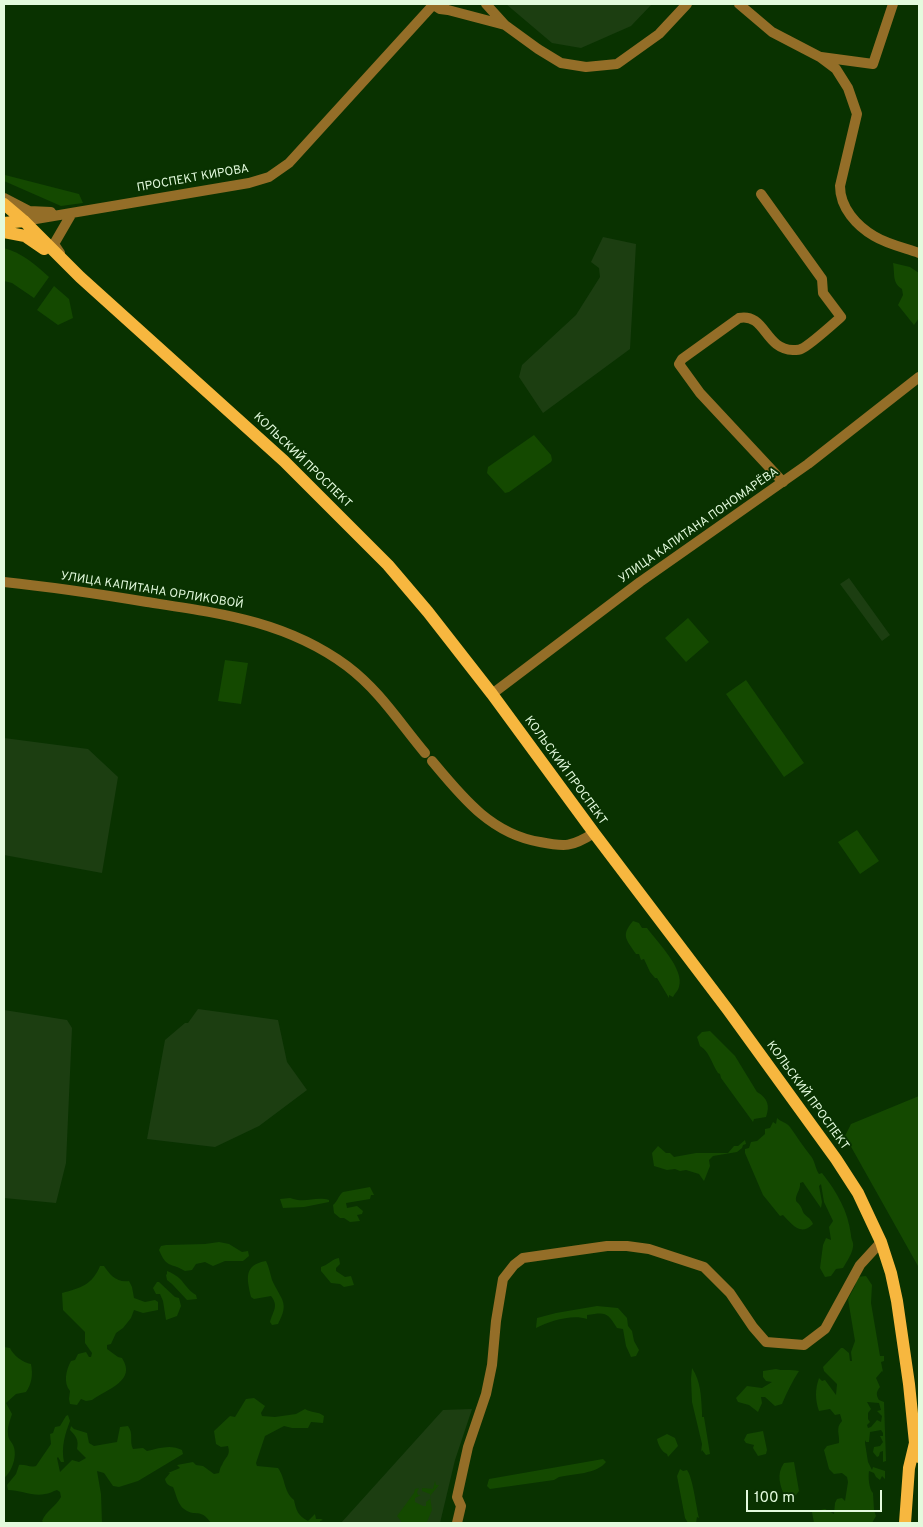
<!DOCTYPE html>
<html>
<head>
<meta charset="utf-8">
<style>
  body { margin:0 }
  #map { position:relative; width:923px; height:1527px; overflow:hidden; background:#093200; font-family:Overpass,sans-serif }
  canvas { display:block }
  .frame { position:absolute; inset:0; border:5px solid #e3fadd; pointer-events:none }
  .scale { position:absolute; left:746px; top:1490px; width:136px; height:22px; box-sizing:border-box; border:2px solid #e3fadd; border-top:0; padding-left:6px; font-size:15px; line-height:18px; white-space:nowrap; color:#e3fadd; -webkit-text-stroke:4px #093200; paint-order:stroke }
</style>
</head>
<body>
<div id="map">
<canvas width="923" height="1527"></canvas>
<div class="frame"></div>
<div class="scale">100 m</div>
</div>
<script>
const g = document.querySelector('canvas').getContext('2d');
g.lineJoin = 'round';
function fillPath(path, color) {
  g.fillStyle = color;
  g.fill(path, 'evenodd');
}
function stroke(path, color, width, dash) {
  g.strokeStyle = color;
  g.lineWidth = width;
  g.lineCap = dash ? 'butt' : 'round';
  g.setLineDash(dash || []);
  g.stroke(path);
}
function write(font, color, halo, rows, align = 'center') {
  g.font = font + ' Overpass,sans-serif';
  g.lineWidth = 4;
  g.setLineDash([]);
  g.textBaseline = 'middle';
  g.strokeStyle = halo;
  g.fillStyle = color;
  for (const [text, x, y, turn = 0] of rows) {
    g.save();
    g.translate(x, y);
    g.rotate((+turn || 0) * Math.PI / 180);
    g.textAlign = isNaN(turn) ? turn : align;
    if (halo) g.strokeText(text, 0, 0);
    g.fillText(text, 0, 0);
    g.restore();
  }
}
fillPath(new Path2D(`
  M 506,4 L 652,4 L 631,26 L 581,48 L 552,43 Z
  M 603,237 L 636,244 L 630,349 L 543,413 L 519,377 L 522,365 L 576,315 L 600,277 L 599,268 L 591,262 Z
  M 849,578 L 890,635 L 882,641 L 840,584 Z
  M 4,738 L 88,749 L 118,777 L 102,873 L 4,855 Z
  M 198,1009 L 278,1020 L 287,1062 L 307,1090 L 259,1126 L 215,1147 L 147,1139 L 165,1040 L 185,1023 L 188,1023 Z
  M 4,1010 L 67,1020 L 72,1028 L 66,1163 L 56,1203 L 4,1198 Z
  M 472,1409 L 455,1460 L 440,1523 L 341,1523 L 443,1410 Z`), '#1c3e11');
fillPath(new Path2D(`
  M 5,175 L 79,194 L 83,203 L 61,206 L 4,181 Z
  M 4,248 C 22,253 35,264 49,277 L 34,298 L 12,283 L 4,281 Z
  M 893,263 L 910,267 L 919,273 L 919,318 L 914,325 L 898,305 L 903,295 L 902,289 C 892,283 895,274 893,263 Z
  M 54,286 L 69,299 L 73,318 L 58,325 L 37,310 Z
  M 534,435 L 551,455 L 552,460 L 551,462 L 509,492 L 505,493 L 487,473 L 488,467 Z
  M 688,618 L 709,642 L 686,662 L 665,638 Z
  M 225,660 L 248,663 L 241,704 L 218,701 Z
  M 746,680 L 804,763 L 784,777 L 726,694 Z
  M 857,830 L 879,861 L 860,874 L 838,842 Z
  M 633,921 L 639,923 L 642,928 L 647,928 C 657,942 685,969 679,987 C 678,991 675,993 673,997 L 669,995 L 669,998 L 657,978 L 655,978 L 650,972 L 644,959 L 641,960 L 639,954 L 636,954 C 627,940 620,936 633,921 Z
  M 710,1031 L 735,1056 L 757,1092 C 768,1098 770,1106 766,1117 L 754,1119 L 753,1122 L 721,1078 L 720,1074 L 718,1073 C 712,1064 709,1051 700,1046 L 697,1037 L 702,1032 Z
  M 919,1096 L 919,1275 L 918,1266 L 845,1136 L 851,1124 Z
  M 777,1118 C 781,1122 786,1122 790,1127 C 797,1137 803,1146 810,1155 C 815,1160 815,1168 819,1174 L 822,1173 C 837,1192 848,1211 851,1235 C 851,1240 854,1242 853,1247 C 852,1254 847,1261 843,1268 L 836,1269 L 831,1276 L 825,1277 L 820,1268 L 823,1245 L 826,1238 L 831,1240 L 829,1227 L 833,1221 L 824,1202 L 821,1184 L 819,1186 L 822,1202 L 821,1208 L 805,1185 L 803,1182 L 800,1183 C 801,1190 795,1194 796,1201 C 800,1205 801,1206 803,1212 C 805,1216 811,1218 813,1224 C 800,1237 792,1224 783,1215 L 780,1216 L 763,1195 L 745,1153 L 745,1149 L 749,1148 L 751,1142 L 757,1141 L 765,1134 L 765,1129 L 770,1128 L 773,1122 L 776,1124 Z
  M 745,1140 L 746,1144 L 743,1145 L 742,1148 L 737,1152 L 713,1156 L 709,1160 L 710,1166 L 704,1181 L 699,1174 L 686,1170 L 680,1171 L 675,1169 L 667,1170 L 654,1166 L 652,1153 L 658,1146 L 666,1153 L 670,1153 L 674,1157 L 696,1153 L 728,1153 L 734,1146 L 738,1146 Z
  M 370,1187 L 374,1195 L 371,1195 L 370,1199 L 346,1203 L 347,1208 L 357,1206 L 363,1211 L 362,1214 L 357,1215 L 360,1221 L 350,1222 L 344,1218 L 340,1218 L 334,1213 L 333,1205 C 338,1201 338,1196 343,1192 Z
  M 290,1198 C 306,1204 314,1196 329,1200 L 329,1202 L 304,1207 L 283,1208 L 280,1199 Z
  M 219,1242 L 229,1244 L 242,1252 L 248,1251 L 249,1256 L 243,1261 L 225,1261 L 213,1266 L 205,1262 L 196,1264 L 192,1270 L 185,1271 C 170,1262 167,1269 159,1250 L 161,1246 L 166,1245 L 205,1244 Z
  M 339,1258 L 340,1264 L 336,1268 L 336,1271 L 345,1277 L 351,1276 L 354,1285 L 344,1287 L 340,1284 L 331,1283 L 321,1271 L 321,1267 C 328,1265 332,1259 339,1258 Z
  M 266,1261 C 269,1267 270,1273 272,1280 C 281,1300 290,1302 278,1324 L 272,1325 L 270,1322 C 273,1311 279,1306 271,1296 L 254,1299 L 251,1297 C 247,1279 243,1265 266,1261 Z
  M 100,1266 L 104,1266 C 110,1275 117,1283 129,1281 L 132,1287 L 134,1298 L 145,1302 L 155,1300 L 158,1302 L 158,1310 L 143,1313 L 134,1310 L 131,1318 L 123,1328 L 116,1333 L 111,1344 L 107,1345 L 107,1349 L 118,1357 L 122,1358 C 137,1381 107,1389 92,1400 L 86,1401 L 81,1399 L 77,1405 L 70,1404 L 69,1399 L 70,1391 C 63,1383 66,1370 71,1361 L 75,1360 L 78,1354 L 86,1352 L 89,1357 L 91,1357 L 92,1353 L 85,1343 L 85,1332 L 63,1310 L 62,1293 C 81,1288 92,1285 100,1266 Z
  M 167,1271 C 185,1278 183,1287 196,1295 L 197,1299 L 187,1300 L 172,1284 L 167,1280 L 166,1275 L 167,1274 Z
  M 866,1276 L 872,1285 L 871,1303 L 880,1356 L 884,1356 L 884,1361 L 881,1362 L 883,1372 L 882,1371 L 876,1378 L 880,1387 C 876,1392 876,1395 879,1400 L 884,1402 L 886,1461 L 883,1462 L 883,1451 L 880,1452 L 879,1456 L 877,1457 L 873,1452 L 874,1447 L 880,1446 L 883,1442 L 880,1436 L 883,1436 L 883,1433 L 881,1430 L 870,1432 L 869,1442 L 866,1442 L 865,1440 L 865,1443 L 868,1462 L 872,1470 L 873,1467 L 885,1471 L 885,1479 L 882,1476 L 880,1480 L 876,1477 L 874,1473 L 869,1471 C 868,1477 869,1489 873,1493 L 874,1510 L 876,1516 L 872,1523 L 814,1523 L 812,1512 L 825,1509 L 834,1514 L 835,1503 L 837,1499 L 842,1498 L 845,1501 L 848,1482 L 847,1477 L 842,1473 L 834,1474 L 829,1469 L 824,1450 L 827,1446 L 839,1443 C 840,1435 835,1428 842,1421 L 840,1414 L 835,1415 L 830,1409 L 819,1411 C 815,1400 815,1389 819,1378 L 822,1381 L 825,1380 L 836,1395 L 837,1384 L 824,1371 L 823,1367 L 841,1348 L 843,1348 L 849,1353 L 850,1361 L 852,1361 L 851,1352 L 855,1341 L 848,1299 L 855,1286 L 857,1277 ZM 867,1402 L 879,1403 L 881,1410 L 877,1411 L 882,1416 L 881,1422 L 877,1420 L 871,1427 L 868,1428 L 867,1425 L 870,1422 L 868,1419 L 868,1413 L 871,1409 Z
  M 157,1282 L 159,1282 L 175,1297 L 179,1298 L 181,1306 L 177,1316 L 166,1320 L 163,1301 L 160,1294 L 156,1294 L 153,1288 Z
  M 597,1306 L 618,1308 L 627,1318 L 628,1326 L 632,1331 L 634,1341 L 639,1350 L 636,1356 L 631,1357 L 626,1346 L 623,1329 L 617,1328 C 607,1312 606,1312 587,1315 L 587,1319 C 572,1314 550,1321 536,1328 L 537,1318 L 556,1313 Z
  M 4,1347 L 10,1348 C 13,1355 23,1363 31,1364 C 33,1375 32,1383 26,1392 L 16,1394 L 6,1403 L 12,1414 C 10,1421 7,1427 8,1434 C 8,1439 11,1441 13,1445 C 18,1455 12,1472 4,1478 Z
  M 692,1368 C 701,1382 701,1396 702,1412 L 702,1411 L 702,1417 L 704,1417 L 710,1454 L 706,1455 L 702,1450 L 701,1452 L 702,1444 L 692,1402 L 691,1379 Z
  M 776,1369 C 781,1371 792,1369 799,1371 C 792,1382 787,1392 782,1404 L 775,1406 L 765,1397 L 761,1397 L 762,1403 L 758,1412 L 749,1405 L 738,1402 L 736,1398 L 747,1386 L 762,1388 L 772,1382 L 766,1381 L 763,1377 L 763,1371 Z
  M 254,1398 L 265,1406 L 261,1413 L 262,1416 L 275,1417 L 296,1414 L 305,1409 C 311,1413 318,1411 324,1416 L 323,1423 L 311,1422 L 308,1428 L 292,1428 L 284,1426 L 265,1436 L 256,1463 L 257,1466 L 278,1468 C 286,1479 283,1491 294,1500 C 296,1510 298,1516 308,1521 L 315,1514 L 316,1519 L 321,1519 L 323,1520 L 320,1521 L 320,1523 L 211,1523 C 200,1507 196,1518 184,1509 C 178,1505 176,1494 173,1487 C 169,1486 166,1484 165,1479 L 170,1473 L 168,1473 L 180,1468 L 177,1465 L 193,1462 L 196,1465 L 203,1466 L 214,1474 L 219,1473 C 220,1470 220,1467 222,1465 C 225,1457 231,1456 228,1446 L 221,1447 L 216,1444 L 214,1431 L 230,1416 L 235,1417 L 246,1399 Z
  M 68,1415 L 70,1421 C 65,1434 61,1447 64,1462 L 61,1462 L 58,1457 L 57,1458 L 60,1472 L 72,1460 L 79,1462 L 86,1458 L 77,1449 C 79,1440 76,1436 70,1430 L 71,1426 L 74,1429 L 87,1433 L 89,1443 L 94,1446 L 117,1442 L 120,1427 L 128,1426 C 134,1434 129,1441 133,1449 L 143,1448 L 147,1451 C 159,1448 171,1444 182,1450 L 183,1454 L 138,1481 L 119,1487 L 113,1486 L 104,1473 L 97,1471 L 101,1494 L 102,1523 L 44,1523 L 42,1521 C 46,1511 56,1506 61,1497 L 60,1492 L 57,1490 C 53,1491 49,1494 45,1494 C 34,1497 20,1490 8,1490 L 7,1485 L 16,1474 L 19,1465 C 26,1464 29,1468 36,1466 L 51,1444 L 50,1434 L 53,1433 L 55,1427 L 60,1426 L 66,1416 Z
  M 763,1431 L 767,1450 L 766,1454 L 758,1456 L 753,1448 L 754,1445 L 746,1443 L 744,1440 L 747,1434 Z
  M 667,1434 L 675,1438 L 678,1446 L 668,1457 L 667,1454 C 662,1452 658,1445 657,1439 Z
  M 603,1459 L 606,1462 C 597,1474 573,1474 559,1477 L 554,1480 L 490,1489 L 487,1486 L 489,1479 Z
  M 794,1462 L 799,1491 L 796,1495 L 785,1497 C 780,1486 776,1474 784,1463 Z
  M 680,1469 L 683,1471 L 687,1470 C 693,1478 696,1506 699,1518 L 697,1517 L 696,1523 L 688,1523 L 685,1518 L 677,1476 Z
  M 435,1481 L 436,1485 L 439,1485 L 430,1496 L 432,1510 L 427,1522 L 401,1523 L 401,1521 L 397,1516 L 414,1493 L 415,1489 L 419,1488 L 417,1492 L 418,1495 L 421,1495 L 415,1498 L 415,1502 L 423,1506 L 426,1506 L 426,1502 L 430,1499 L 430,1494 L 422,1491 L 422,1488 L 433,1489 Z`), '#144900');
stroke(new Path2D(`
  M 739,4 L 772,32 L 820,57 L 836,69 L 848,88 L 857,114 L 840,186 C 840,208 857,226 874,236 C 887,244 905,248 919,253
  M 821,57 L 873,64 L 893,4
  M 761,194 L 822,279 L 823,293 L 841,317 C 833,324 809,346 801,349 C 799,350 794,350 793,350 C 764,349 766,313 739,318 L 682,359 L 679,364 L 700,393 L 783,482
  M 4,582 C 52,587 99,594 147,602 C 219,613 286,621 347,666 C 380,691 399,722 425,753
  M 432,761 C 462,797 491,834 540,842 C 565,847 572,847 594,833
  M 457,1523 L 461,1506 L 457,1497 L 468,1447 L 486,1394 L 492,1365 L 496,1321 L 503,1279 L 514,1265 L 523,1258 L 607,1246 L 627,1246 L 649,1249 L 704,1267 L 730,1293 L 753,1327 L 766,1342 L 804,1345 L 825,1329 L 860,1265 L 881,1242`), '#946e28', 10);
stroke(new Path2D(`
  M 432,4 L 440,9 L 448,10 L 505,25
  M 486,4 L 505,25 L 538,49 L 561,63 L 586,67 L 617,64 L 659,34 L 687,4
  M 4,198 L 29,211 L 51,212
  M 24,221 L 249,183 L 269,177 L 289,163 L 433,5
  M 60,253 L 54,244 L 72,213
  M 492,694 L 640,582 L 808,464 L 919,377`), '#946e28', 10);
stroke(new Path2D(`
  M 4,204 L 24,221 L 80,277 L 284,461 L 388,565 L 428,612 L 492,694 L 594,833 L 728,1010 L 836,1159 L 858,1193 L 881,1242 L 891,1273 L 897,1301 L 909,1384 L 915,1443 L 919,1457
  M 4,223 L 24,221
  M 4,232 L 25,236 L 44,249
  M 905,1523 L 909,1468 L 915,1443`), '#f7b73f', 12);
write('12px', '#e3fadd', '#093200', [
  ["ПРОСПЕКТ КИРОВА",193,179,-10],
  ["КОЛЬСКИЙ ПРОСПЕКТ",302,461,44],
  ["УЛИЦА КАПИТАНА ПОНОМАРЁВА",699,526,-35],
  ["УЛИЦА КАПИТАНА ОРЛИКОВОЙ",152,591,9],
  ["КОЛЬСКИЙ ПРОСПЕКТ",565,771,54],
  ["КОЛЬСКИЙ ПРОСПЕКТ",807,1096,54]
]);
</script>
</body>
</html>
